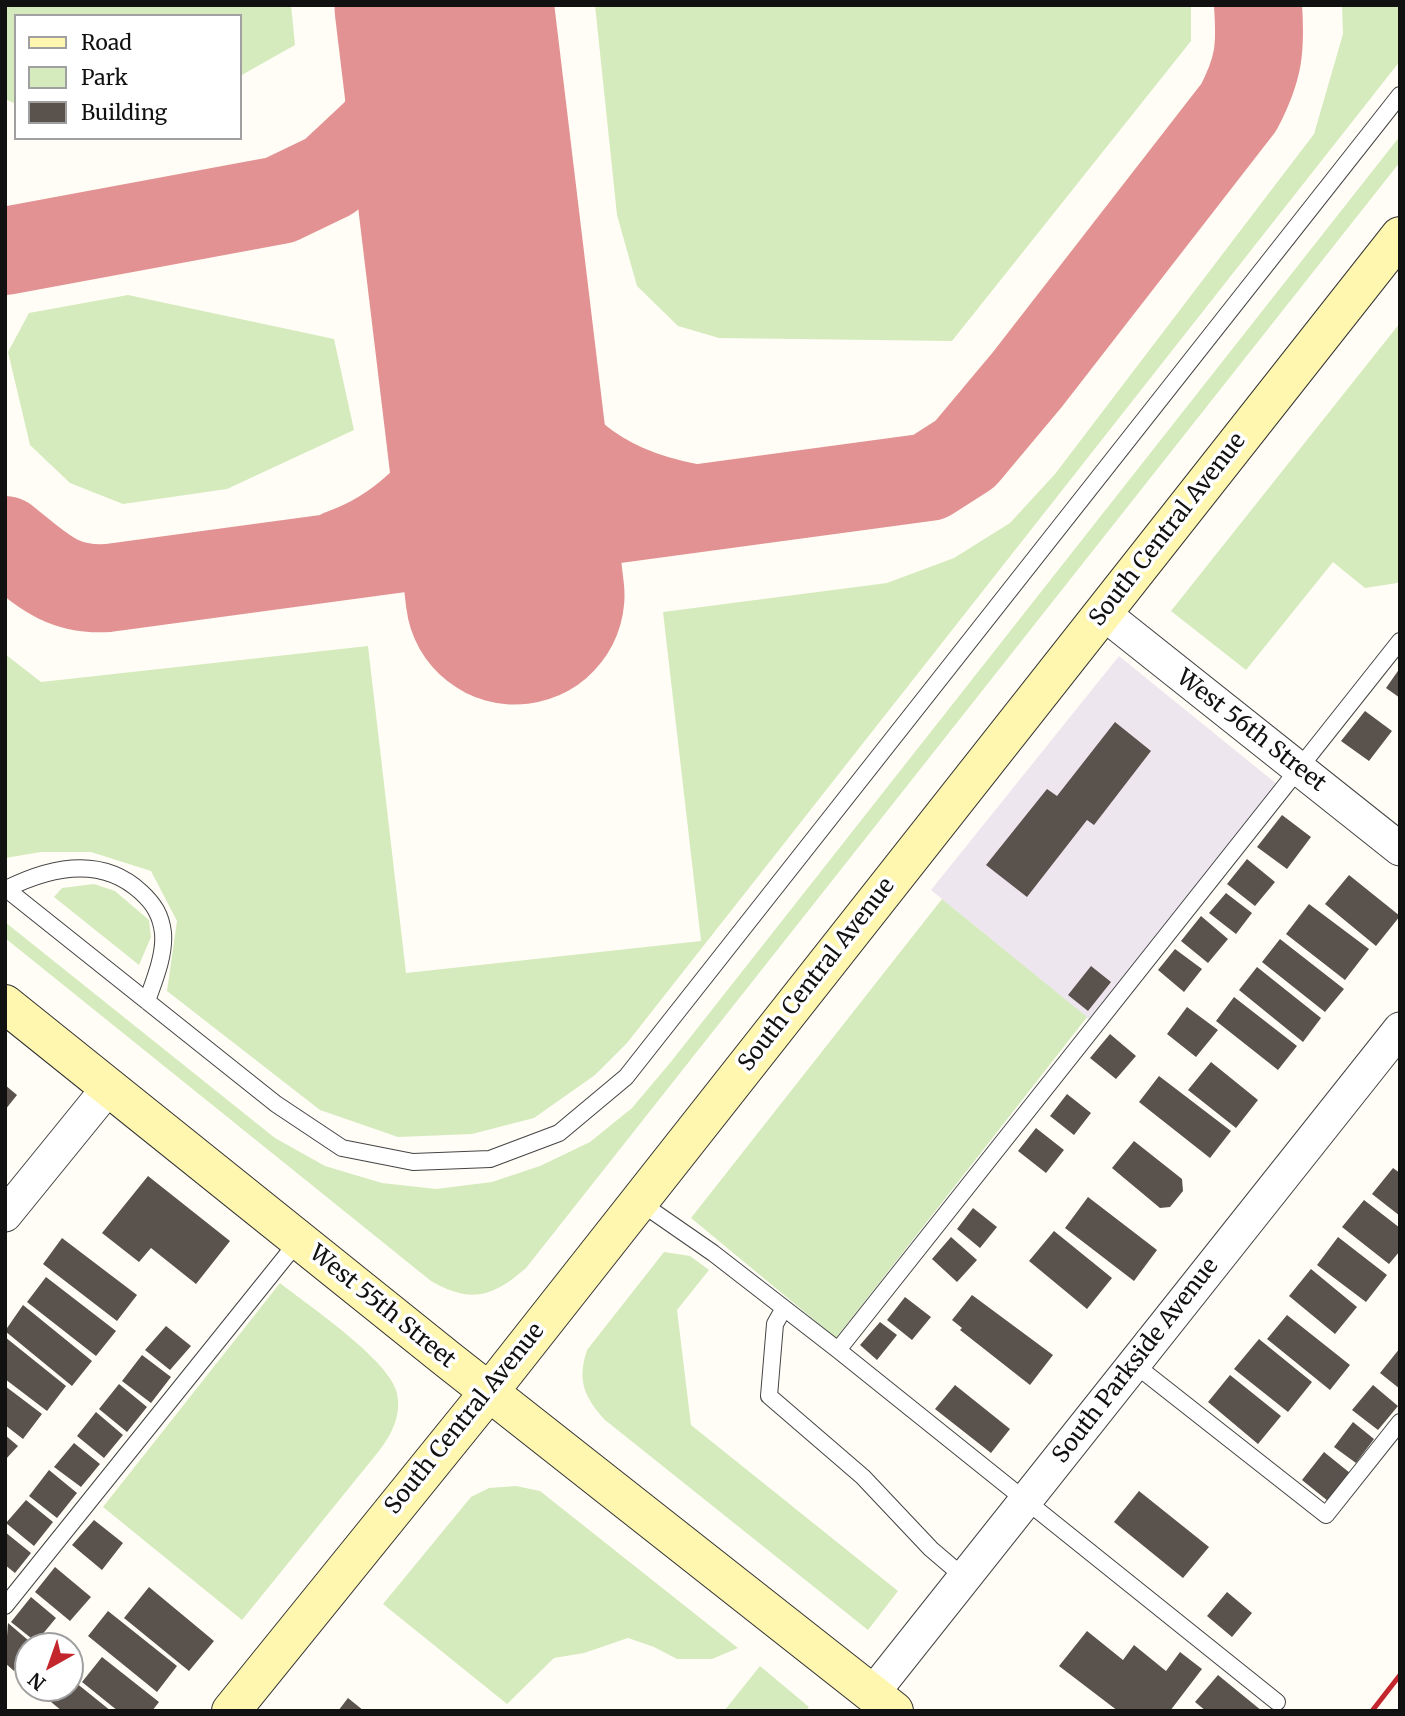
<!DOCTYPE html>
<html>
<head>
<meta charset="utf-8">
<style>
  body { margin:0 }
  #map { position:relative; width:1405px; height:1716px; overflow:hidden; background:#fffdf5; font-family:Merriweather,serif }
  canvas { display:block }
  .frame { position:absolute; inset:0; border:7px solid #111; pointer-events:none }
  .legend { position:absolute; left:14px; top:14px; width:228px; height:126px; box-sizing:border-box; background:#fff; border:2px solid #a0a0a0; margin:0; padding:9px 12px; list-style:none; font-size:21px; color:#111 }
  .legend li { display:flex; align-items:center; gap:14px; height:35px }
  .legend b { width:35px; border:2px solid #a0a0a0 }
  .north { position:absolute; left:14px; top:1632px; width:70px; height:70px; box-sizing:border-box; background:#fff; border:2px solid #a0a0a0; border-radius:50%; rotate:220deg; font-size:19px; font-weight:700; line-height:28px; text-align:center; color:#111 }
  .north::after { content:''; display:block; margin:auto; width:24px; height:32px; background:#c4262e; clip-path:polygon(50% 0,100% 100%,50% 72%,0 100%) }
</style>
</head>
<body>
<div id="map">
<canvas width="1405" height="1716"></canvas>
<div class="frame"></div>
<ul class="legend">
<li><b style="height:9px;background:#fff6b0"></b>Road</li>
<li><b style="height:19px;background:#d5ebbd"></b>Park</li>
<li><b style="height:19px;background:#5a524d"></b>Building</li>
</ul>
<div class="north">N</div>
</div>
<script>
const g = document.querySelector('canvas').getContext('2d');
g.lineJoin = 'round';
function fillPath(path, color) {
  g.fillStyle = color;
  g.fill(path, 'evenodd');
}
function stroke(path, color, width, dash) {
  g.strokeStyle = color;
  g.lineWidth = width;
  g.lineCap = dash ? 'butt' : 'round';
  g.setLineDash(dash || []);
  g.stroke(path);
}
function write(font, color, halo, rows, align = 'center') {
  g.font = font + ' Merriweather,serif';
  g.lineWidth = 7;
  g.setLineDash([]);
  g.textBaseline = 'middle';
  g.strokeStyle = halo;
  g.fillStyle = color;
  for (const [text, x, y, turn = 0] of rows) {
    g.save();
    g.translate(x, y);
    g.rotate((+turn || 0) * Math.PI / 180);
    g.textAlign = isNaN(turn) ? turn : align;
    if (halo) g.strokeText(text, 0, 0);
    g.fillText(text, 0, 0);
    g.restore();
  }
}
fillPath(new Path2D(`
  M 1119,656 L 1283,789 L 1096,1025 L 931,890 Z`), '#eee6ef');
fillPath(new Path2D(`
  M 5,5 L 291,5 L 295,45 L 240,76 L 240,16 L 16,16 L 16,104 L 5,99 Z
  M 595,5 L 1191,5 L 1191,41 L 952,341 L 719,338 L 678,326 L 637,286 L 617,215 Z
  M 1342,5 L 1400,5 L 1400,61 L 627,1043 L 595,1075 L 534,1118 L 472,1134 L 398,1137 L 320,1110 L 167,991 L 177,921 L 151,871 L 91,852 L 41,852 L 5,858 L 5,654 L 41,682 L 368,646 L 406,973 L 701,941 L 663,612 L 887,583 L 954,558 L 1010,523 L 1055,474 L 1314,134 L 1343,34 Z
  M 1400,136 L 1400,162 L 526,1268 C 493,1297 471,1304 431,1281 L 5,938 L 5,922 L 275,1138 L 325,1166 L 382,1183 L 436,1189 L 492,1182 L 540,1166 L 590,1142 L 632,1108 L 670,1063 Z
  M 128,295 L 334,339 L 354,430 L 227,489 L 123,504 L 70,483 L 30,445 L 8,352 L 29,313 Z
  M 1400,323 L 1400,580 L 1397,583 L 1365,588 L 1333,562 L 1246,670 L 1171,611 Z
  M 94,884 L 115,891 L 149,920 L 151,937 L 139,965 L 54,897 L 62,888 Z
  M 942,899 L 1087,1017 L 836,1338 L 691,1218 Z
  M 664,1252 L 690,1256 L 709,1270 L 677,1310 L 691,1425 L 898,1591 L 868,1630 L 605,1420 C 584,1397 577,1380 587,1350 Z
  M 280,1283 C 309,1306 385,1357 396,1390 C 403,1413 392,1434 379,1451 L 242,1620 L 103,1507 Z
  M 516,1486 L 540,1491 L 738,1648 L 712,1659 L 677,1659 L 654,1647 L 628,1638 L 584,1653 L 554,1658 L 507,1704 L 383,1604 L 471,1497 L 489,1488 Z
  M 760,1666 L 809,1707 L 806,1711 L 724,1711 Z`), '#d5ebbd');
stroke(new Path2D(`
  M 5,251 L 280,200 L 330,176 L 377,132 L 415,83 L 434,50 L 443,5
  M 5,540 C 40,568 60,591 108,588 L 929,477 L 965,454 L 1027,380 L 1239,107 C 1259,68 1261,49 1258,5
  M 342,553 C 397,534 451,486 470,431 C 479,406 481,378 485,352 C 549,437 582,487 692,508`), '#e29292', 88);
stroke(new Path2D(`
  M 444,5 L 515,595`), '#e29292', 219);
fillPath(new Path2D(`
  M 1400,668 L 1400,698 L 1386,688 Z
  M 1365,711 L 1392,731 L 1369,761 L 1341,741 Z
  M 1115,722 L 1151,751 L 1094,825 L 1087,820 L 1027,897 L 986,865 L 1047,789 L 1057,796 Z
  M 1282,815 L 1311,837 L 1287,869 L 1257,847 Z
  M 1247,859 L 1275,882 L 1255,906 L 1227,884 Z
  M 1349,875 L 1400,916 L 1376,946 L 1325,904 Z
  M 1226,893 L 1252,913 L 1236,934 L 1209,913 Z
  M 1309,904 L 1369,949 L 1345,980 L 1286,934 Z
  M 1201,916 L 1228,939 L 1208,963 L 1181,941 Z
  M 1280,939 L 1344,989 L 1325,1012 L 1262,962 Z
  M 1175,949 L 1202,969 L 1184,992 L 1158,970 Z
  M 1091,966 L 1111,982 L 1088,1011 L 1068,995 Z
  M 1257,967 L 1321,1018 L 1303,1042 L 1239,990 Z
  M 1234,997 L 1297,1046 L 1278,1070 L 1216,1021 Z
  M 1187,1007 L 1218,1030 L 1196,1057 L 1167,1034 Z
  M 1110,1034 L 1136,1056 L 1116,1079 L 1090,1058 Z
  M 1211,1062 L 1258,1100 L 1236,1128 L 1188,1090 Z
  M 1159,1076 L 1231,1131 L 1210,1158 L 1139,1102 Z
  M 5,1085 L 17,1095 L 5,1110 Z
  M 1067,1094 L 1091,1113 L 1074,1135 L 1050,1116 Z
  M 1036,1128 L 1064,1150 L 1046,1173 L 1018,1151 Z
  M 1134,1141 L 1182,1179 L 1183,1191 L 1170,1207 L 1160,1208 L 1112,1168 Z
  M 1393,1168 L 1400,1173 L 1400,1216 L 1372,1194 Z
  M 148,1176 L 230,1241 L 196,1284 L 151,1248 L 139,1262 L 102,1233 Z
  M 1088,1197 L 1157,1250 L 1134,1281 L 1065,1228 Z
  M 1364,1200 L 1400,1228 L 1400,1251 L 1389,1264 L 1342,1227 Z
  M 973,1208 L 997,1227 L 980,1248 L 957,1229 Z
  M 1054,1231 L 1112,1278 L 1087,1309 L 1029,1261 Z
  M 951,1237 L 977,1260 L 957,1282 L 932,1259 Z
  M 1338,1237 L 1387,1275 L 1366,1302 L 1317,1265 Z
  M 62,1238 L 137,1295 L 117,1321 L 43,1264 Z
  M 1311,1269 L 1357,1307 L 1335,1334 L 1289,1296 Z
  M 46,1277 L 116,1331 L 96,1356 L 27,1302 Z
  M 972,1295 L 1053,1355 L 1030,1385 L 960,1330 L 962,1328 L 952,1320 Z
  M 905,1297 L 931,1317 L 912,1340 L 887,1320 Z
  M 23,1305 L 92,1361 L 72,1386 L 5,1331 Z
  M 1287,1315 L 1350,1365 L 1330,1390 L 1267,1339 Z
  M 880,1322 L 897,1335 L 877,1360 L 860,1345 Z
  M 166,1326 L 191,1346 L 170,1370 L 145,1350 Z
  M 5,1337 L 66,1386 L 47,1411 L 5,1379 Z
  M 1259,1339 L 1312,1382 L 1288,1412 L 1234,1369 Z
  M 1400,1348 L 1400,1389 L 1380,1373 Z
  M 142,1355 L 171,1377 L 151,1403 L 122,1381 Z
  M 1230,1375 L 1281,1416 L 1258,1444 L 1208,1402 Z
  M 119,1384 L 147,1407 L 127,1432 L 99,1409 Z
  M 955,1385 L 1010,1429 L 991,1453 L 935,1409 Z
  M 1373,1385 L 1398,1406 L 1378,1430 L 1352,1410 Z
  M 5,1386 L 42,1414 L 23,1439 L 5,1425 Z
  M 96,1412 L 123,1435 L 104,1458 L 77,1436 Z
  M 1353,1422 L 1374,1439 L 1356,1463 L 1334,1447 Z
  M 5,1435 L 18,1446 L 5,1460 Z
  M 74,1443 L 100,1464 L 81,1487 L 54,1467 Z
  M 1324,1452 L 1350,1473 L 1328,1501 L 1302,1480 Z
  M 49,1470 L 77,1493 L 57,1518 L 29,1496 Z
  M 1139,1491 L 1209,1547 L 1183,1578 L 1114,1522 Z
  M 26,1500 L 53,1522 L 34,1546 L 6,1523 Z
  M 94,1520 L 123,1543 L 102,1570 L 72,1545 Z
  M 5,1532 L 31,1553 L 15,1573 L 5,1565 Z
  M 55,1567 L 91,1597 L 70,1621 L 35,1592 Z
  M 149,1587 L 214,1641 L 189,1671 L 124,1618 Z
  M 1227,1592 L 1252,1613 L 1232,1637 L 1207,1616 Z
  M 31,1597 L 56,1618 L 36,1642 L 11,1622 Z
  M 108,1611 L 177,1666 L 157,1692 L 88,1636 Z
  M 8,1623 L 35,1646 L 28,1646 L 28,1653 L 14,1671 L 5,1663 Z
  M 1087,1631 L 1123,1660 L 1134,1645 L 1166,1671 L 1180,1652 L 1202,1669 L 1170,1711 L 1118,1711 L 1059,1666 Z
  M 102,1657 L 159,1702 L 152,1711 L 118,1711 L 82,1682 Z
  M 1218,1675 L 1262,1711 L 1206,1711 L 1195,1702 Z
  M 70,1678 L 111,1711 L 62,1711 L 45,1697 L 52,1688 L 70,1688 Z
  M 348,1698 L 364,1711 L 338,1711 Z`), '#5a524d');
const lane = new Path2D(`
  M 5,888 L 276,1104 L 342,1148 L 413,1162 L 490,1159 L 559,1133 L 626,1077 L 1400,95
  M 6,889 C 50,867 101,855 141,892 C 154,904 161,915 163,933 C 165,955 154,981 147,1001
  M 638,1201 L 713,1253 L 838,1350 L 1277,1702
  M 784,1308 L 775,1324 L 769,1396 L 863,1477 L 931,1549 L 965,1578
  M 838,1350 L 1400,641
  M 1134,1364 L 1326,1515 L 1400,1422
  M 5,1606 L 299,1240`);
const street = new Path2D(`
  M 1103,613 L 1400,849
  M 5,1215 L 109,1087
  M 872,1694 L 1400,1029`);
const secondary = new Path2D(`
  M 5,1004 L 446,1358 L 894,1711
  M 231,1711 L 489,1392 L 1400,236`);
stroke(lane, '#444', 18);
stroke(street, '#444', 35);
stroke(secondary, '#333', 40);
stroke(lane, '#fff', 16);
stroke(street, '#fff', 33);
stroke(secondary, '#fff6b0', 38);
stroke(new Path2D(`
  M 1372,1711 L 1400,1675`), '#c4262e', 5);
write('23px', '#111', '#fff', [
  ["South Central Avenue",1168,530,-52],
  ["West 56th Street",1251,731,38],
  ["South Central Avenue",817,975,-52],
  ["West 55th Street",382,1307,39],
  ["South Parkside Avenue",1136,1361,-52],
  ["South Central Avenue",465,1419,-51]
]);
</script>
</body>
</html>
